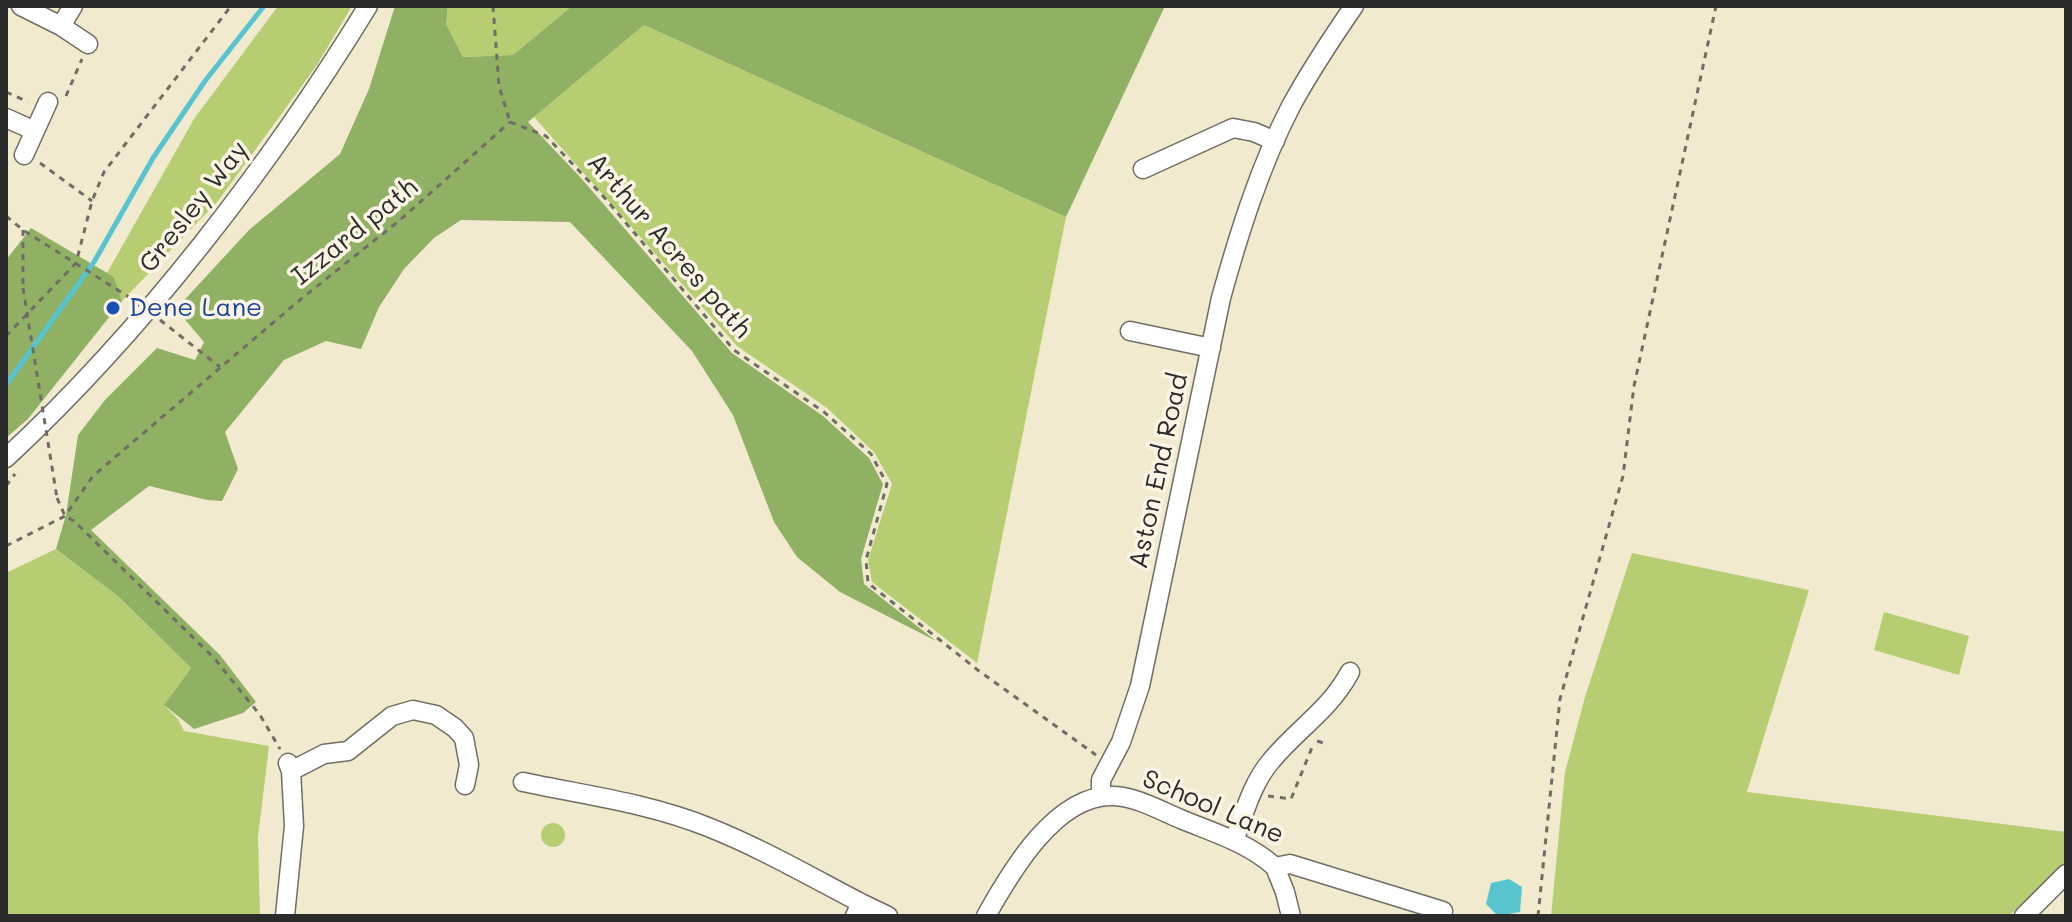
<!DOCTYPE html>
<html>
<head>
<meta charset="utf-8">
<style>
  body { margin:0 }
  #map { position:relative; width:2072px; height:922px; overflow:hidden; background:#f1eacf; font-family:Mali,sans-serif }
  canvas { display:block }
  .frame { position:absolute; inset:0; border:8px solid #2b2b2b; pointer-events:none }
</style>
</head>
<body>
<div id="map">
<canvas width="2072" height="922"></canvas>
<div class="frame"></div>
</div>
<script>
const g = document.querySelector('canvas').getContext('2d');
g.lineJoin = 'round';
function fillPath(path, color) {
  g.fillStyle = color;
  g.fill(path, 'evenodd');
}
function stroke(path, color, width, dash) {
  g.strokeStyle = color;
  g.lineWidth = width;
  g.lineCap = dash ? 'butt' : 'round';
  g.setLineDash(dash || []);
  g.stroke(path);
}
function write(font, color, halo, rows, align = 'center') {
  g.font = font + ' Mali,sans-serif';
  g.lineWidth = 7;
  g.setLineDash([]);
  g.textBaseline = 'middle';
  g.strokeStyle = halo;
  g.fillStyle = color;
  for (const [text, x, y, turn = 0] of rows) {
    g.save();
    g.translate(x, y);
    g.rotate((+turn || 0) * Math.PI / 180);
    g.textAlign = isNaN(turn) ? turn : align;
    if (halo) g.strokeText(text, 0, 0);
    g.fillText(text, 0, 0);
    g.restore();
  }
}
fillPath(new Path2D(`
  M 278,6 L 352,6 L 317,65 L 218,201 L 122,301 L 114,277 L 107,273 L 194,119 Z
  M 448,6 L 572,6 L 513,55 L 463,57 L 446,24 Z
  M 644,25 L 1066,217 L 977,663 L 872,582 L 868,560 L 892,484 L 874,452 L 827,408 L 737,346 L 534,117 Z
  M 56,549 L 119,597 L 191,668 L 164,705 L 178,719 L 184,731 L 269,746 L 258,837 L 260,916 L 6,916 L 6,573 Z
  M 1632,553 L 1809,590 L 1747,792 L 2066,832 L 2066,861 L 2009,916 L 1551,916 L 1565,772 L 1585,697 Z
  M 1884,612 L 1969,636 L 1959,675 L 1874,650 Z
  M541 835a12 12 0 1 1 24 0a12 12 0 1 1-24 0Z`), '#b6cd72');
fillPath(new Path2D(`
  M 395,6 L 448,6 L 446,24 L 463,57 L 513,55 L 572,6 L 1165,6 L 1066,217 L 644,25 L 528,122 L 581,178 L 732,353 L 823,416 L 869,458 L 883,484 L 861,559 L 864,584 L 936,641 L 840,592 L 797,557 L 774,522 L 733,415 L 692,351 L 570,222 L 461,220 L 434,238 L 404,269 L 379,307 L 361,349 L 326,341 L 284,360 L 225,432 L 238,469 L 222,501 L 207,500 L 149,486 L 91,530 L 220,655 L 256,702 L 243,713 L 194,729 L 164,705 L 191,668 L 119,597 L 56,549 L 66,515 L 78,435 L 105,400 L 157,348 L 195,360 L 204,342 L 176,309 L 249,230 L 340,154 L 369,89 Z
  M 31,228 L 114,277 L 122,301 L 28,419 L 6,438 L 6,260 Z`), '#90b064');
fillPath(new Path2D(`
  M 1509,879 L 1522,887 L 1520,912 L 1498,916 L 1486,904 L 1491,883 Z`), '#57c4cf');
stroke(new Path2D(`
  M 6,385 L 94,262 L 153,158 L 205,81 L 264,6`), '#57c4cf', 5);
const minor = new Path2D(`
  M 21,6 L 61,26 L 88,44
  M 61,26 L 73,6
  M 6,118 L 35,131
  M 24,155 L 48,102
  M 1143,169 L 1233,128 L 1254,132 L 1275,141
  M 1130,331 L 1211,348
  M 6,458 C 144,330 270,166 368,6
  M 291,771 L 324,754 L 348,751 L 392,716 L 413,710 L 436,715 L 455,728 L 464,738 L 469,765 L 465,785
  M 523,782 C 584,795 649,803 708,827 C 761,848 811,877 861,903
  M 1101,797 L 1101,780 L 1121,742 L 1140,686 L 1221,298 C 1239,233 1260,166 1291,106 C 1310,71 1332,38 1354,6
  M 1234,841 C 1244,814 1252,783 1271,761 C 1298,728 1329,711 1350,672
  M 1275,867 L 1285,892 L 1291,916
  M 285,916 L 294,826 L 291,771 L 288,763
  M 855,916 L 861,903 L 888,916
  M 986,916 C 1010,873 1056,793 1114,796 C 1137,797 1161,811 1183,820 C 1215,833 1248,843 1275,867 L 1290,864 L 1443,911
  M 2024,916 L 2066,874`);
stroke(minor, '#706e64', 21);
stroke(new Path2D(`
  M 493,6 L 499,86 L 510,122
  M 6,92 L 28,102
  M 66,96 L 82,59
  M 510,122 L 546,136 L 603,196 L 734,350 L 824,412 L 871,454 L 887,484 L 866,560 L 868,583 L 979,671 L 1096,755
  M 40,163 L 92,201
  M 6,216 L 23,230 L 132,299
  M 23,230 L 23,288
  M 160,320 L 220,367
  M 6,336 L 76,263 L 92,201 L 104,172 L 231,6
  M 6,486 L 15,474
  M 57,498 L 65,516 L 74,521 L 214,658 L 260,715 L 280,749
  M 6,546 L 65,516 L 93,476 L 301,299 L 400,220 L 510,122
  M 1317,741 L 1327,744
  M 1268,796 L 1291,799 L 1313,745
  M 1538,916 L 1560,699 L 1623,476 L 1634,386 L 1716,6`), '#706e64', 3, [6, 6]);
stroke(minor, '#fff', 18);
stroke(new Path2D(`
  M 23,288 L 57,498`), '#706e64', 3, [6, 6]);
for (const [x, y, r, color] of [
  [113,308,8,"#1a4fb4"]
]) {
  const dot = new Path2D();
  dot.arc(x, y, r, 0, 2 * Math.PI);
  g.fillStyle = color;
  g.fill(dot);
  stroke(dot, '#fcf5e5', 3);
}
write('26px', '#2b2b2b', '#fcf5e5', [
  ["Gresley Way",194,207,-52],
  ["Izzard path",355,232,-39],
  ["Arthur Acres path",669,246,49],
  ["Aston End Road",1159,471,-78],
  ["School Lane",1213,807,23]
]);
write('26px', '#164399', '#fcf5e5', [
  ["Dene Lane",129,308]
], 'left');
</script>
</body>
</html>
